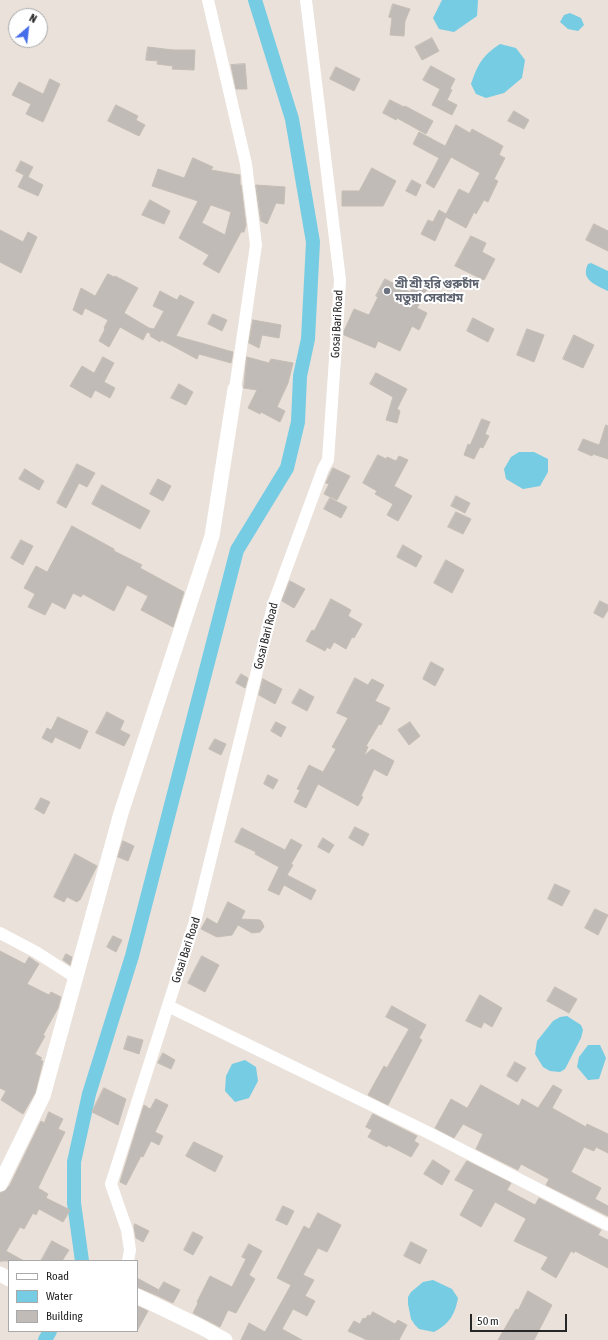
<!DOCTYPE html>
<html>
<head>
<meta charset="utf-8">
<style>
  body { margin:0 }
  #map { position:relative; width:608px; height:1340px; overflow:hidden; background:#e9e1da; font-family:"Asap Condensed",sans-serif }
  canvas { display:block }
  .legend { position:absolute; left:8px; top:1260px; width:130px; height:72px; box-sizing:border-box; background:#fff; border:1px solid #a9a9a9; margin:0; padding:5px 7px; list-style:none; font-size:12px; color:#272727 }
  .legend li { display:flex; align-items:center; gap:8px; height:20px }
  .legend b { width:20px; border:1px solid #a9a9a9 }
  .north { position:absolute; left:8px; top:8px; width:40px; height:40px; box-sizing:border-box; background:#fff; border:1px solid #a9a9a9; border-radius:50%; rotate:28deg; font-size:11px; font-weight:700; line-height:16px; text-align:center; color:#272727 }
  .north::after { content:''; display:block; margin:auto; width:14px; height:18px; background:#476ee9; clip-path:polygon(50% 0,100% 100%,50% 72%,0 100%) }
  .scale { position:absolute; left:470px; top:1314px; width:97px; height:18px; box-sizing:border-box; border:2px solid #272727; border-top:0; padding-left:5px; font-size:12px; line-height:14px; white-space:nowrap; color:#272727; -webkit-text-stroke:3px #fff; paint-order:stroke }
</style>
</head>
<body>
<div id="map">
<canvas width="608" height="1340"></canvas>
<ul class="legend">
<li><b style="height:5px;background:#fff"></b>Road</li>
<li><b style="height:11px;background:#75cce3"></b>Water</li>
<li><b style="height:11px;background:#c1bbb7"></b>Building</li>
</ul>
<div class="north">N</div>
<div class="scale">50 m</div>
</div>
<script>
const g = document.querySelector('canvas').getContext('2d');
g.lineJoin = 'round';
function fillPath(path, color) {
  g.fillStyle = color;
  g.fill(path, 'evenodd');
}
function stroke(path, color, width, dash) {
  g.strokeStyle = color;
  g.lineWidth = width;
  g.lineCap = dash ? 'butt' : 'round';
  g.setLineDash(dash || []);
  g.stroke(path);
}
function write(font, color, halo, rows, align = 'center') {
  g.font = font + ' "Asap Condensed","Noto Sans Bengali",sans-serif';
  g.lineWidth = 4;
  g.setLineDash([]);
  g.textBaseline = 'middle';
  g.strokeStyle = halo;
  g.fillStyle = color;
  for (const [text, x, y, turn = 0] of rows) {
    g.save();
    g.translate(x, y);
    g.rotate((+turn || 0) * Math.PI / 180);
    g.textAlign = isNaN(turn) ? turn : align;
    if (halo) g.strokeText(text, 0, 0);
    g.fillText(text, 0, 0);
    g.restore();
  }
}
fillPath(new Path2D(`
  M 442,0 L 478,0 L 477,16 L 454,32 L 439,29 L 433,18 Z
  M 570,13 L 581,18 L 584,25 L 578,31 L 568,29 L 560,22 L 564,15 Z
  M 500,44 L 516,48 L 525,60 L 522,78 L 504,93 L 486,98 L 476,94 L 471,84 C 478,64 482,56 500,44 Z
  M 591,263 L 608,271 L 608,291 C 596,285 580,280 588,264 Z
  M 519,452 L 534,452 L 548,459 L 548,472 L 540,486 L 523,489 L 506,479 L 504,469 L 511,457 Z
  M 567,1016 L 581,1025 L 583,1030 L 581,1038 L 565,1069 L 560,1072 L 550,1071 L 543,1067 L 535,1054 L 537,1041 L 553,1021 L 560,1017 Z
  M 588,1045 L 600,1045 L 606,1058 L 599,1079 L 588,1080 L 577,1067 L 579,1057 Z
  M 245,1060 L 256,1067 L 258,1081 L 249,1098 L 235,1102 L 225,1091 L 226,1076 L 232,1064 Z
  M 433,1280 L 452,1289 L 458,1298 C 455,1315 449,1324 434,1332 L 419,1329 L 415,1325 L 411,1319 L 408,1304 L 408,1297 L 411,1292 L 423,1282 Z`), '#75cce3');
stroke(new Path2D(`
  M 82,1261 L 74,1203 L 74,1162 L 89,1094 L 132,956 L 237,550 L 287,468 L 298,422 L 300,376 L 308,339 L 313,242 L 292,119 L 255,0
  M 45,1340 L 50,1331`), '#75cce3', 14);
const building = new Path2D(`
  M 393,4 L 410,9 L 405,21 L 404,36 L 390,35 L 392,18 L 389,17 Z
  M 432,38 L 439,51 L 422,60 L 415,47 Z
  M 148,47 L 173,50 L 195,50 L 194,70 L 172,69 L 173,66 L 157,64 L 158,61 L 146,60 Z
  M 245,64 L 247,89 L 236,89 L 231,65 Z
  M 431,66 L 455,79 L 450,89 L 452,90 L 447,100 L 457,105 L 452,115 L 432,105 L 440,89 L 423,80 Z
  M 336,67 L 360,79 L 354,91 L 330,79 Z
  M 50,79 L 60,84 L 43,122 L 26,114 L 31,104 L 12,95 L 19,82 L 43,94 Z
  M 390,100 L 404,107 L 405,106 L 433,121 L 426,134 L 397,118 L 396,120 L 383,113 Z
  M 116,105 L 138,116 L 136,120 L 145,125 L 139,136 L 108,121 Z
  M 514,111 L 529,120 L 524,129 L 508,121 Z
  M 456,125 L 470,133 L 472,129 L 503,146 L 499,155 L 505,158 L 494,179 L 498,181 L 488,202 L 484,200 L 476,214 L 474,212 L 466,228 L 446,217 L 435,241 L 421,234 L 428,220 L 433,222 L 439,210 L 446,214 L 459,189 L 469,194 L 480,173 L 451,157 L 434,188 L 426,183 L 439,158 L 413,144 L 419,132 L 445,146 Z
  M 193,158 L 213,167 L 211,170 L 240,175 L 240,185 L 241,185 L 246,225 L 244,232 L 241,232 L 219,273 L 203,264 L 209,255 L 179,238 L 198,201 L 152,186 L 158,169 L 184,178 ZM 211,205 L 231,212 L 225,235 L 202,223 Z
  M 21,161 L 33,167 L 28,177 L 43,185 L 38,196 L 18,187 L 24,175 L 26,176 L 16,171 Z
  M 372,168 L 396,181 L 383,206 L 342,206 L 342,191 L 359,191 Z
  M 412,180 L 421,185 L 416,196 L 406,191 Z
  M 256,185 L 285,187 L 284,204 L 276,203 L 267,224 L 261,221 Z
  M 150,200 L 170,211 L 164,224 L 142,215 Z
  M 594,224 L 608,231 L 608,251 L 586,240 Z
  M 0,230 L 23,242 L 28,232 L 37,237 L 21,273 L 0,262 Z
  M 471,236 L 486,243 L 482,252 L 495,259 L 484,280 L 455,266 Z
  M 108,274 L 114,277 L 115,276 L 138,288 L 124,313 L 149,328 L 154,329 L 164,311 L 153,306 L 160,291 L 177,300 L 180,295 L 194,302 L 176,336 L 233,352 L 231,363 L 199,354 L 197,359 L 171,345 L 161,340 L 160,342 L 150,336 L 151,334 L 147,332 L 143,340 L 120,327 L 109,347 L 99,341 L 105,329 L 104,328 L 108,320 L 85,308 L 82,315 L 73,310 L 81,288 L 95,296 Z
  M 385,279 L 410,292 L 417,279 L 429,285 L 417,308 L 427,313 L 419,330 L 412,326 L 400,351 L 378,341 L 375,348 L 344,335 L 344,331 L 354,309 L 369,315 L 378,297 L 376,296 Z
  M 213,314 L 227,320 L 222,331 L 208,324 Z
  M 473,318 L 494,329 L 488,342 L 467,331 Z
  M 253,320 L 281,325 L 279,338 L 262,335 L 259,348 L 249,343 Z
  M 527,329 L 544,335 L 534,362 L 517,355 Z
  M 574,335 L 594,345 L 583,368 L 563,359 Z
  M 103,357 L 114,363 L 104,382 L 115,388 L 110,398 L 95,390 L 91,398 L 70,386 L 82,366 L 94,373 Z
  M 247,357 L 269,363 L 271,359 L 293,363 L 288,383 L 277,407 L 285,411 L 280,422 L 261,412 L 260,414 L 248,408 L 257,390 L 244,388 Z
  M 376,373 L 407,389 L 397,409 L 400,411 L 397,423 L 386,420 L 393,397 L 370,384 Z
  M 179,384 L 193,392 L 186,405 L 171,398 Z
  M 482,419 L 490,422 L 485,434 L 489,436 L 483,448 L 480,447 L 474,459 L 464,455 L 468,444 L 470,445 Z
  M 606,425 L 608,426 L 608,459 L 593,454 L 592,456 L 578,450 L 583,439 L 599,445 Z
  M 378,455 L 386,459 L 387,457 L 396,461 L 399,456 L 408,460 L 394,486 L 412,496 L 398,521 L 387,515 L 393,504 L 375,494 L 377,491 L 363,483 Z
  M 77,464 L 95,473 L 87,487 L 79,483 L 66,508 L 57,503 Z
  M 333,468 L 350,476 L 337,500 L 324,494 L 329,484 L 326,483 Z
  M 25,469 L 44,481 L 39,490 L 19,479 Z
  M 158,479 L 171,486 L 163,501 L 150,494 Z
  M 102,485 L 150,511 L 140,529 L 92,504 Z
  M 456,496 L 470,503 L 465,513 L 451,506 Z
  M 330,498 L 347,507 L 341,518 L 324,509 Z
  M 456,512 L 471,519 L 463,534 L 448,527 Z
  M 72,526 L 114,549 L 114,551 L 142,565 L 140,568 L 184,592 L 173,627 L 141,610 L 148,596 L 127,585 L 114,611 L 83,594 L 81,597 L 73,593 L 65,609 L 52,602 L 45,615 L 28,607 L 35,594 L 24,588 L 36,566 L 47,572 Z
  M 21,540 L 33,546 L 23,565 L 11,558 Z
  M 403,545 L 422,556 L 416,567 L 397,557 Z
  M 446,560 L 464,570 L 452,593 L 434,583 Z
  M 290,581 L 305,589 L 294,608 L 282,601 Z
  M 331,599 L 351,610 L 348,616 L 362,624 L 354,638 L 352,637 L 346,649 L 334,642 L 330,649 L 327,647 L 325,651 L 306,641 L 312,630 L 314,631 Z
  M 600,601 L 608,605 L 608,610 L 603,618 L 594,613 Z
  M 431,662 L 444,669 L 435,686 L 423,679 Z
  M 241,674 L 248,678 L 245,688 L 236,683 Z
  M 355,678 L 368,685 L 372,679 L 384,685 L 375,701 L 390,708 L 381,725 L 379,724 L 366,746 L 368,747 L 364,756 L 372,749 L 394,761 L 387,776 L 374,769 L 361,796 L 363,797 L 358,806 L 318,784 L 306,808 L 294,802 L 300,790 L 297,789 L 309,765 L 323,772 L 336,749 L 332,747 L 348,718 L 337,713 Z
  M 263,679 L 282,689 L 275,704 L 259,695 Z
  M 300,689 L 314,697 L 307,711 L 292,703 Z
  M 107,712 L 124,721 L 120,730 L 130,735 L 124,746 L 96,733 Z
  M 58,717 L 88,731 L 80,749 L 55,737 L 52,743 L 42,738 L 47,728 L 51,730 Z
  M 276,722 L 286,727 L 281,737 L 271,731 Z
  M 410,722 L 420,736 L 409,745 L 398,730 Z
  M 215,739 L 226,744 L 221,755 L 209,749 Z
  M 268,775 L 278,780 L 273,789 L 264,784 Z
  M 41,798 L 50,802 L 44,814 L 35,809 Z
  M 355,827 L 369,834 L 363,846 L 349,838 Z
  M 242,828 L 285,850 L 291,839 L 302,845 L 291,864 L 293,865 L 287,875 L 316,890 L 311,900 L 284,885 L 279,895 L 268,890 L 279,867 L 255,854 L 256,852 L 235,842 Z
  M 323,838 L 334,845 L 329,853 L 318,847 Z
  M 123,841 L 134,846 L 128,861 L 118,857 Z
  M 75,854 L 97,866 L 80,900 L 79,900 L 77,902 L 67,897 L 64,902 L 54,897 Z
  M 555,884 L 570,891 L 562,906 L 548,899 Z
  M 228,902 L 245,911 L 241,919 L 260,920 L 262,922 L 264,927 L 260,932 L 252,933 L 238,925 L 232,935 L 217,937 L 201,929 L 207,918 L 217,924 Z
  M 595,909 L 608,915 L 598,935 L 585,928 Z
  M 113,936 L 122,940 L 116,952 L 107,947 Z
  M 0,951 L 25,964 L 29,957 L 39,964 L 27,984 L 49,995 L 51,992 L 61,997 L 58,1008 L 43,1035 L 45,1036 L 35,1054 L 42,1058 L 40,1060 L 43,1061 L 35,1093 L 23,1114 L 1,1100 L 6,1091 L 0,1088 Z
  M 66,954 L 72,957 L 70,965 L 63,960 Z
  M 202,956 L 219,965 L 205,992 L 188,983 Z
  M 555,987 L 577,999 L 569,1013 L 547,1001 Z
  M 480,995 L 502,1008 L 492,1027 L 484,1022 L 481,1028 L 466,1021 Z
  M 392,1006 L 426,1025 L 419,1038 L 422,1040 L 388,1105 L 368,1095 L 384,1066 L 387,1068 L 409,1029 L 386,1017 Z
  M 128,1036 L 143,1040 L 139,1054 L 124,1049 Z
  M 163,1053 L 175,1060 L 171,1069 L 158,1063 Z
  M 515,1062 L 526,1068 L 517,1082 L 507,1076 Z
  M 481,1085 L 519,1106 L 522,1099 L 538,1108 L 553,1085 L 562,1090 L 552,1108 L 586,1127 L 587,1124 L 608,1134 L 608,1153 L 596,1147 L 594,1151 L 584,1147 L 571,1172 L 601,1188 L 595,1199 L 608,1206 L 608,1216 L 546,1185 L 549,1179 L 521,1164 L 518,1170 L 476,1149 L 483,1134 L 463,1124 L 454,1138 L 435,1128 L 451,1099 L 467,1108 Z
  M 104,1088 L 126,1099 L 118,1125 L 92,1112 Z
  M 156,1099 L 168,1105 L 155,1132 L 163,1136 L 159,1145 L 151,1141 L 143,1157 L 141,1156 L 126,1185 L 120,1182 L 144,1105 L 150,1109 Z
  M 49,1112 L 63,1119 L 58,1129 L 65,1132 L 38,1188 L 48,1194 L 46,1198 L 70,1210 L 63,1222 L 39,1209 L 36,1215 L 33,1213 L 24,1229 L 20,1227 L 6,1251 L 24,1261 L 1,1261 L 0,1262 L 0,1193 L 5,1191 L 10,1185 L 41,1121 L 44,1123 Z
  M 373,1114 L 417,1136 L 414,1141 L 419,1144 L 411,1157 L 388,1145 L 387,1147 L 368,1137 L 372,1130 L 366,1127 Z
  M 194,1142 L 223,1156 L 215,1172 L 186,1156 Z
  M 433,1160 L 450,1171 L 442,1185 L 424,1174 Z
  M 467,1161 L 511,1183 L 507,1190 L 535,1205 L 539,1198 L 601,1230 L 598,1235 L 608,1240 L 608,1268 L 575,1251 L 574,1253 L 571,1251 L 556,1278 L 541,1269 L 548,1257 L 514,1241 L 526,1219 L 525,1218 L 495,1202 L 481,1227 L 460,1215 L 474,1190 L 455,1180 Z
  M 283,1206 L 294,1211 L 287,1225 L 276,1220 Z
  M 318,1213 L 341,1225 L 327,1252 L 318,1248 L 303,1275 L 314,1280 L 305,1296 L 315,1301 L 307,1316 L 293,1309 L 282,1329 L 302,1340 L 241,1340 L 249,1323 L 265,1332 L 291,1285 L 277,1278 L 304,1226 L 309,1229 Z
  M 135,1224 L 149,1231 L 143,1242 L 136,1238 L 134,1227 Z
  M 193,1232 L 203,1237 L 193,1255 L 184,1250 Z
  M 52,1241 L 69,1250 L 62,1261 L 41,1261 Z
  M 411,1242 L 427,1250 L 420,1264 L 404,1256 Z
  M 249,1244 L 262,1251 L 249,1275 L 255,1279 L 236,1313 L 228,1310 L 220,1327 L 193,1313 L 198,1303 L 197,1302 L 210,1276 L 232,1287 L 246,1259 L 242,1257 Z
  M 137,1278 L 159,1290 L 156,1295 L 137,1287 Z
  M 164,1282 L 180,1290 L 173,1303 L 156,1295 Z
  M 528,1291 L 552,1305 L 534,1340 L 498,1340 L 516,1309 L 518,1310 Z
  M 137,1306 L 148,1311 L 137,1331 Z
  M 373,1312 L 395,1324 L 398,1320 L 407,1325 L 399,1340 L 367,1340 L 348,1331 L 354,1321 L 360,1324 L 363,1318 L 365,1319 L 368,1315 L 370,1316 Z`);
fillPath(building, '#c1bbb7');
stroke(building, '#c4bdb4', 1);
stroke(new Path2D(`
  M 208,0 L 246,164 L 256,245 L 235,389
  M 0,933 L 36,952 L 75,977
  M 168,1006 L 423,1130 L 608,1225
  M 128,1261 L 130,1250 L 127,1230 L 111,1184 L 196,918 L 274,602 L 323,469 L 328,460 L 338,315 L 340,280 L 306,0`), '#fff', 12);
stroke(new Path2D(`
  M 0,1184 L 43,1096 L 121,813 L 212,536 L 235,389
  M 0,1274 L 9,1279
  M 137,1296 L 201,1327 L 225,1340`), '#fff', 15);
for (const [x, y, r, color] of [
  [387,291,4,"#6b7280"]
]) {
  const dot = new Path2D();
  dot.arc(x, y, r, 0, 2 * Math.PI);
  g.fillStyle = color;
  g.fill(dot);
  stroke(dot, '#fff', 1.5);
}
write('bold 12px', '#5b616d', '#fff', [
  ["শ্রী শ্রী হরি গুরুচাঁদ",395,284],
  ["মতুয়া সেবাশ্রম",395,298]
], 'left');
write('12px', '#272727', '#fff', [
  ["Gosai Bari Road",337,324,-87],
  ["Gosai Bari Road",266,636,-76],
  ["Gosai Bari Road",186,950,-72]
]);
</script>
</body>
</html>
